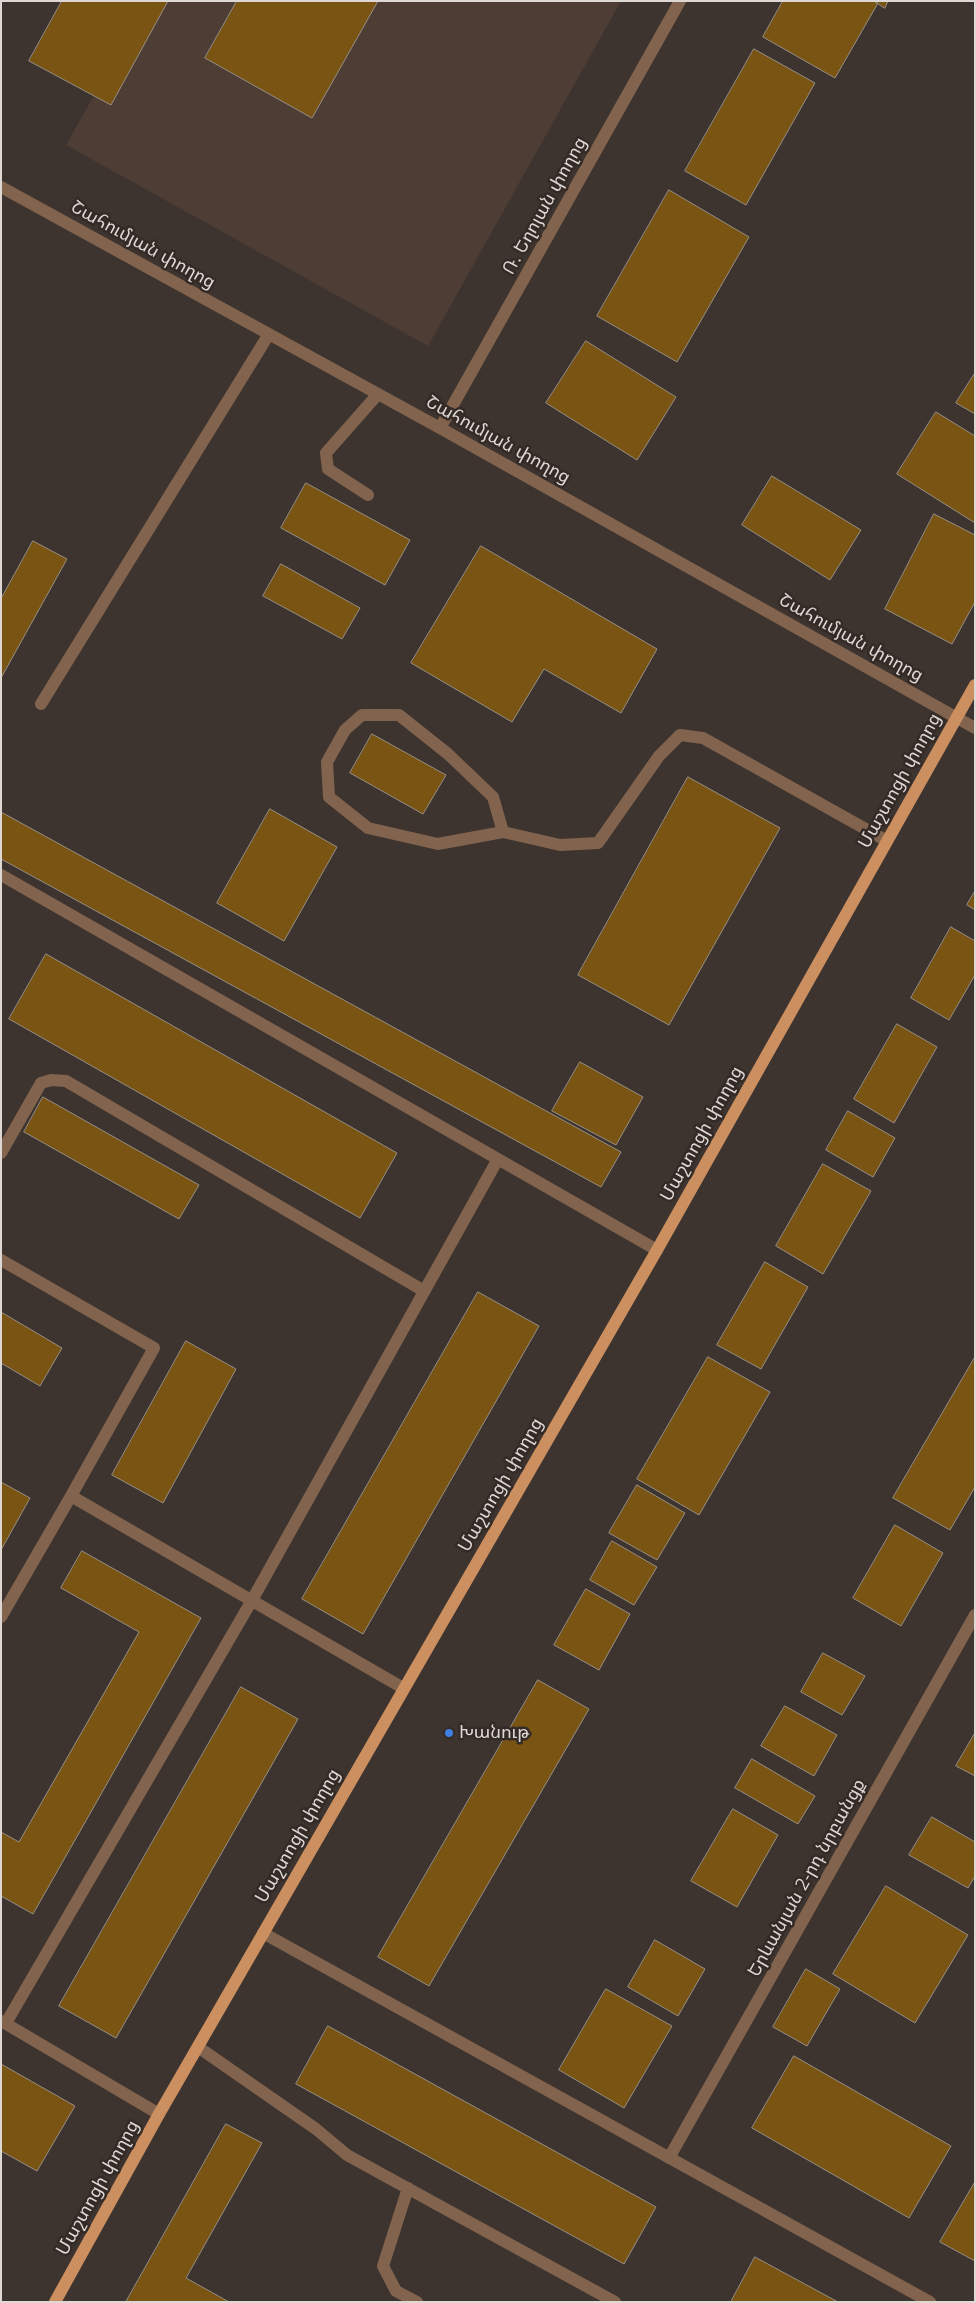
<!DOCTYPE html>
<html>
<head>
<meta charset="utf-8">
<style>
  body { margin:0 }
  #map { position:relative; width:976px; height:2303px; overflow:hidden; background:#3e342f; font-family:"Open Sans",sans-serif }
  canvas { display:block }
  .frame { position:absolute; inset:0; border:2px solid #ded8d5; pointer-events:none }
</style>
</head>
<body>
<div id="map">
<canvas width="976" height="2303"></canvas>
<div class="frame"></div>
</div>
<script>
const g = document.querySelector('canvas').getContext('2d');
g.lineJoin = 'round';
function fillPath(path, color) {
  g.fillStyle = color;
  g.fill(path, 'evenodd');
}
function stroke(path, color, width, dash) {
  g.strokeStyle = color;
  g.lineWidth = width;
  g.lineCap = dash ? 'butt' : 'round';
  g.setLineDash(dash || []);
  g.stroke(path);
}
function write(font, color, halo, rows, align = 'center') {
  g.font = font + ' "Open Sans","Noto Sans Armenian",sans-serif';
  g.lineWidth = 5;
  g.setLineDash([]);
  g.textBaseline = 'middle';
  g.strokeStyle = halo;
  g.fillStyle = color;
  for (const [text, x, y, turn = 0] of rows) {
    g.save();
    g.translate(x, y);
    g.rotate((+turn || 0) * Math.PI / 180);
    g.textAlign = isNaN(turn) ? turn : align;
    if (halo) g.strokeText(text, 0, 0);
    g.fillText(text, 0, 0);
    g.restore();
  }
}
fillPath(new Path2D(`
  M 147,1 L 621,1 L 428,346 L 66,145 Z`), '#4d3d35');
const building = new Path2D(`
  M 62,1 L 168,1 L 111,105 L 29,61 Z
  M 237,1 L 378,1 L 312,118 L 205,58 Z
  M 783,1 L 875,1 L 878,3 L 835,78 L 763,37 Z
  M 874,1 L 888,1 L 885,8 Z
  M 754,49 L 815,83 L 746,205 L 685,171 Z
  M 669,190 L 749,237 L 677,362 L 597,316 Z
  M 586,341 L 676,397 L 637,460 L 546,403 Z
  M 975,373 L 975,414 L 956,403 Z
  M 936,412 L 975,436 L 975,523 L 897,474 Z
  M 772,476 L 861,530 L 830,580 L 742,525 Z
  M 306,483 L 410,540 L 385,585 L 281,528 Z
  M 934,514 L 975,535 L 975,602 L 952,644 L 885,609 Z
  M 33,541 L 67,559 L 1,678 L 1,599 Z
  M 481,546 L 657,649 L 621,713 L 544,669 L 512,722 L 411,663 Z
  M 281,564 L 360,608 L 342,639 L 263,596 Z
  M 372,734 L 446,775 L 423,814 L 350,773 Z
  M 688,777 L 780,828 L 669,1025 L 578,975 Z
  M 270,809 L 337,847 L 284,941 L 217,903 Z
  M 1,812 L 621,1152 L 601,1187 L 1,859 Z
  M 975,891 L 975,910 L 967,905 Z
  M 951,927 L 975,941 L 975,975 L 949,1020 L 911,998 Z
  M 46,954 L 397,1153 L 360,1218 L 9,1019 Z
  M 897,1024 L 937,1047 L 894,1123 L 854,1099 Z
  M 580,1062 L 643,1097 L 616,1145 L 552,1111 Z
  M 43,1097 L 199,1185 L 179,1219 L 24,1132 Z
  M 848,1111 L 895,1138 L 873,1177 L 826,1150 Z
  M 823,1164 L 871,1191 L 823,1274 L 776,1246 Z
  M 765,1262 L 808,1287 L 761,1369 L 717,1345 Z
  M 478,1292 L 539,1326 L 363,1634 L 302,1599 Z
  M 1,1312 L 62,1348 L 40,1386 L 1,1363 Z
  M 186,1341 L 236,1369 L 163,1503 L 112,1475 Z
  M 708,1357 L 770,1392 L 699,1515 L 637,1479 Z
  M 975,1357 L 975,1487 L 950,1530 L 893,1498 Z
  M 1,1482 L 30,1498 L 1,1550 Z
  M 637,1485 L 685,1513 L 657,1560 L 609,1533 Z
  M 895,1525 L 943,1553 L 901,1626 L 853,1598 Z
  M 612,1541 L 657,1567 L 634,1605 L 590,1580 Z
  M 82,1551 L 201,1618 L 33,1914 L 1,1896 L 1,1832 L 19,1842 L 139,1632 L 61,1588 Z
  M 586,1589 L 630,1614 L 599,1670 L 554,1645 Z
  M 823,1653 L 865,1676 L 842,1715 L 801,1692 Z
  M 538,1680 L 589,1709 L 429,1986 L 378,1957 Z
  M 241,1687 L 298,1719 L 116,2038 L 59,2006 Z
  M 785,1706 L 837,1735 L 814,1776 L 761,1746 Z
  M 975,1733 L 975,1776 L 956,1766 Z
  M 752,1759 L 815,1796 L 798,1824 L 735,1788 Z
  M 733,1809 L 778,1835 L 737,1907 L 691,1881 Z
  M 932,1817 L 975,1842 L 975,1876 L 968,1888 L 909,1855 Z
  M 886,1886 L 968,1935 L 915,2023 L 833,1974 Z
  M 655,1940 L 705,1969 L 678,2016 L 628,1987 Z
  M 806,1969 L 840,1989 L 807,2046 L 773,2027 Z
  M 606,1989 L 672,2026 L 624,2108 L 559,2070 Z
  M 328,2026 L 656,2207 L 624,2264 L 296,2084 Z
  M 794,2056 L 951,2146 L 909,2218 L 752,2128 Z
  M 1,2064 L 75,2106 L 37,2171 L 1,2151 Z
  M 226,2124 L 262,2143 L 186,2278 L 229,2302 L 126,2302 Z
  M 975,2182 L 975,2261 L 940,2242 Z
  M 755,2257 L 838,2302 L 731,2302 Z`);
fillPath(building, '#795412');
stroke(building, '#968f85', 1);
stroke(new Path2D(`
  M 1,187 L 440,428 L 975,728
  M 440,428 L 680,1
  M 368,495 L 328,469 L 326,453 L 378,394
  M 41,704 L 269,334
  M 503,832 L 493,797 L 448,754 L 399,715 L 362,715 L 345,730 L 327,762 L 329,797 L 368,828 L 438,844 L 503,832 L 560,845 L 598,843 L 659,756 L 680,735 L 703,738 L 887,841
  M 1,875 L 657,1250
  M 1,1153 L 41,1083 L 51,1080 L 66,1081 L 424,1291
  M 1,1260 L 154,1348 L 71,1496 L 403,1688
  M 1,1617 L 71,1496
  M 263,1933 L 930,2302
  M 1,2021 L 159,2114
  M 6,2023 L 251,1602 L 498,1159
  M 198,2047 L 316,2129 L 347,2155 L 615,2302
  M 669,2158 L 975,1615
  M 408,2188 L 383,2266 L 396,2291 L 417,2302`), '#82644e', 12);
stroke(new Path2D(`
  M 55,2302 L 159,2114 L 657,1250 L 975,685`), '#cc8f60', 12);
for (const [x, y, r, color] of [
  [449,1733,5,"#3f7fe0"]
]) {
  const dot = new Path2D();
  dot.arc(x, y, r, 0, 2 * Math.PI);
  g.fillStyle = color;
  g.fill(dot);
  stroke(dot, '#342a26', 2);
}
write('18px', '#ded8d5', '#342a26', [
  ["Ռ. Եղոյան փողոց",545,206,-61],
  ["Շահումյան փողոց",143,245,29],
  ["Շահումյան փողոց",498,440,29],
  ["Շահումյան փողոց",851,638,29],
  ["Մաշտոցի փողոց",900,781,-61],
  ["Մաշտոցի փողոց",702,1134,-61],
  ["Մաշտոցի փողոց",501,1485,-60],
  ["Մաշտոցի փողոց",298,1836,-60],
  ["Երևանյան 2-րդ նրբանցք",807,1878,-61],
  ["Մաշտոցի փողոց",98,2188,-61]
]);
write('18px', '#ded8d5', '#342a26', [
  ["Խանութ",459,1733]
], 'left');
</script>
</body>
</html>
